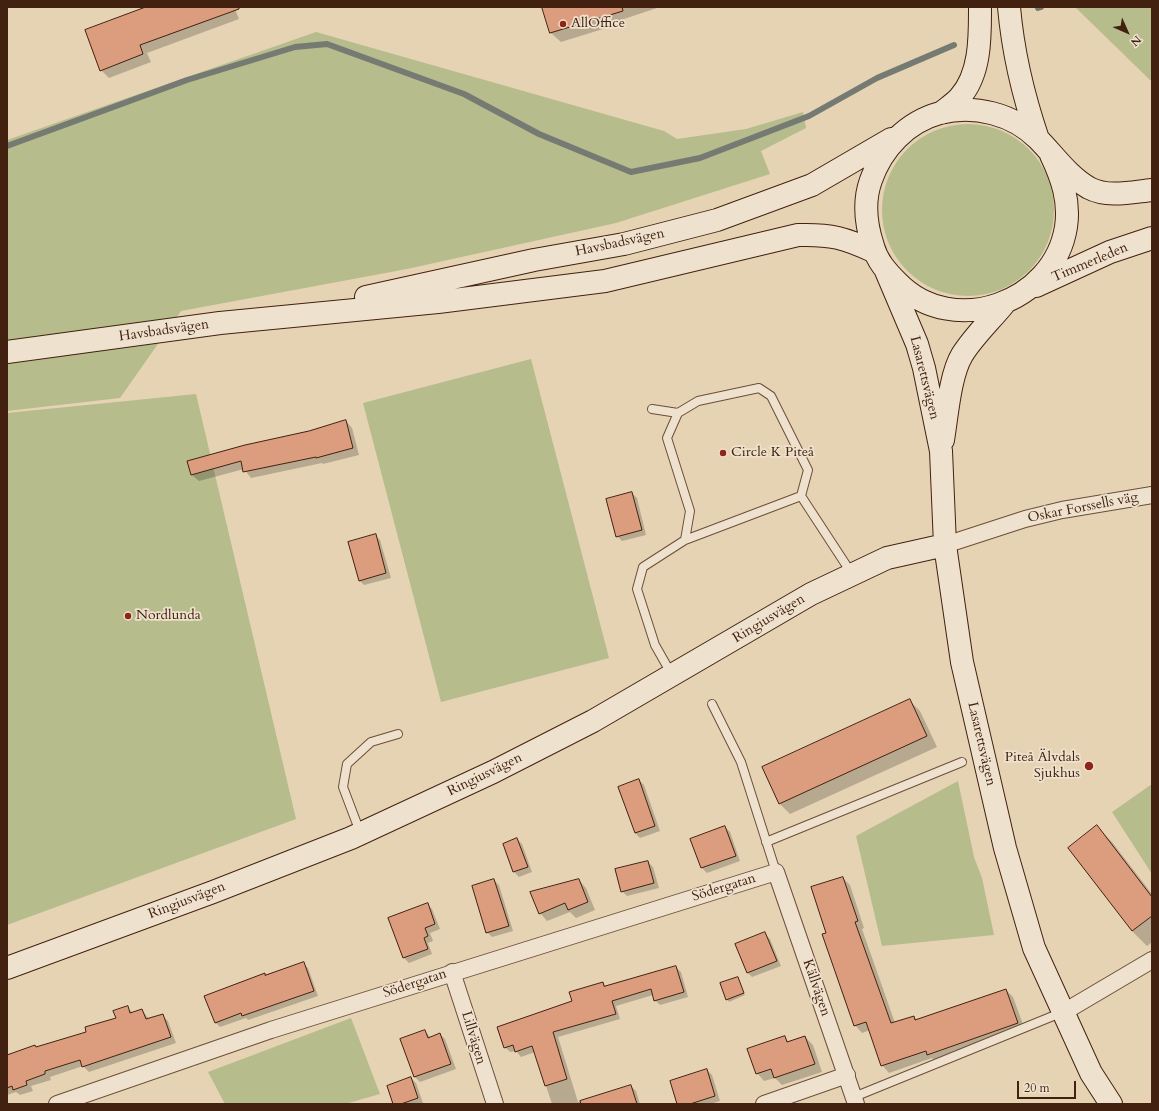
<!DOCTYPE html>
<html>
<head>
<meta charset="utf-8">
<style>
  body { margin:0 }
  #map { position:relative; width:1159px; height:1111px; overflow:hidden; background:#e5d3b4; font-family:Cardo,serif }
  canvas { display:block }
  .frame { position:absolute; inset:0; border:8px solid #432110; pointer-events:none }
  .north { position:absolute; left:1107px; top:12px; width:40px; height:40px; -webkit-text-stroke:3px #eee2ce; paint-order:stroke; rotate:135deg; font-size:11px; font-weight:700; line-height:16px; text-align:center; color:#432110 }
  .north::after { content:''; display:block; margin:auto; width:14px; height:18px; background:#432110; clip-path:polygon(50% 0,100% 100%,50% 72%,0 100%) }
  .scale { position:absolute; left:1017px; top:1081px; width:59px; height:18px; box-sizing:border-box; border:2px solid #432110; border-top:0; padding-left:5px; font-size:12px; line-height:14px; white-space:nowrap; color:#432110; -webkit-text-stroke:3px #eee2ce; paint-order:stroke }
</style>
</head>
<body>
<div id="map">
<canvas width="1159" height="1111"></canvas>
<div class="frame"></div>
<div class="north">N</div>
<div class="scale">20 m</div>
</div>
<script>
const g = document.querySelector('canvas').getContext('2d');
g.lineJoin = 'round';
function fillPath(path, color) {
  g.fillStyle = color;
  g.fill(path, 'evenodd');
}
function stroke(path, color, width, dash) {
  g.strokeStyle = color;
  g.lineWidth = width;
  g.lineCap = dash ? 'butt' : 'round';
  g.setLineDash(dash || []);
  g.stroke(path);
}
function write(font, color, halo, rows, align = 'center') {
  g.font = font + ' Cardo,serif';
  g.lineWidth = 3.5;
  g.setLineDash([]);
  g.textBaseline = 'middle';
  g.strokeStyle = halo;
  g.fillStyle = color;
  for (const [text, x, y, turn = 0] of rows) {
    g.save();
    g.translate(x, y);
    g.rotate((+turn || 0) * Math.PI / 180);
    g.textAlign = isNaN(turn) ? turn : align;
    if (halo) g.strokeText(text, 0, 0);
    g.fillText(text, 0, 0);
    g.restore();
  }
}
fillPath(new Path2D(`
  M 1075,7 L 1152,7 L 1152,80 L 1150,80 Z
  M 316,32 L 664,131 L 677,139 L 746,129 L 803,112 L 806,128 L 761,151 L 770,174 L 616,223 L 407,269 L 181,311 L 120,398 L 7,411 L 7,140 Z
  M882 210a86 86 0 1 1 172 0a86 86 0 1 1-172 0Z
  M 531,359 L 609,658 L 441,702 L 363,403 Z
  M 196,394 L 296,819 L 7,925 L 7,413 Z
  M 958,781 L 974,857 L 982,878 L 994,935 L 882,946 L 856,836 Z
  M 1152,784 L 1152,874 L 1112,812 Z
  M 351,1018 L 380,1094 L 345,1104 L 225,1104 L 208,1072 Z`), '#b6bc8c');
fillPath(new Path2D(`
  M 149,7 L 234,7 L 239,19 L 147,53 L 151,62 L 109,78 L 101,70 Z
  M 543,7 L 660,7 L 615,22 L 616,25 L 561,42 L 551,33 Z
  M 346,421 L 352,428 L 359,455 L 323,464 L 322,463 L 251,478 L 244,469 L 199,481 L 192,475 L 189,462 Z
  M 632,493 L 637,498 L 646,535 L 622,541 L 617,536 Z
  M 375,535 L 380,540 L 391,578 L 364,585 L 359,580 Z
  M 910,701 L 920,711 L 937,747 L 790,814 L 780,804 L 763,768 Z
  M 639,780 L 644,785 L 660,831 L 640,838 L 635,833 Z
  M 725,827 L 730,832 L 740,861 L 707,873 L 702,868 L 691,839 Z
  M 1097,827 L 1112,842 L 1152,894 L 1152,942 L 1147,946 L 1132,931 L 1069,848 Z
  M 517,839 L 522,844 L 532,872 L 519,877 L 514,872 L 504,844 Z
  M 648,862 L 653,867 L 659,888 L 627,896 L 622,891 Z
  M 843,878 L 850,885 L 864,928 L 862,929 L 895,1023 L 914,1017 L 917,1020 L 1006,990 L 1013,997 L 1025,1030 L 935,1061 L 932,1058 L 889,1073 L 882,1065 L 870,1030 L 862,1033 L 855,1025 L 827,933 Z
  M 494,880 L 499,885 L 513,931 L 492,937 L 487,932 Z
  M 579,880 L 586,888 L 595,910 L 576,918 L 570,912 L 547,921 L 540,913 Z
  M 427,904 L 432,909 L 440,929 L 430,933 L 433,941 L 428,943 L 432,954 L 409,963 L 404,958 Z
  M 765,934 L 770,939 L 781,966 L 752,977 L 747,972 Z
  M 303,963 L 308,968 L 318,996 L 248,1020 L 246,1018 L 220,1027 L 215,1022 L 264,974 L 266,976 Z
  M 676,967 L 681,972 L 688,997 L 660,1005 L 655,1000 L 653,995 L 616,1006 L 620,1019 L 558,1037 L 578,1102 L 631,1086 L 636,1091 L 640,1104 L 552,1104 L 535,1052 L 521,1057 L 516,1051 L 510,1052 L 505,1047 L 603,983 L 606,987 Z
  M 737,978 L 745,995 L 729,1002 L 727,999 Z
  M 127,1007 L 133,1013 L 142,1010 L 149,1019 L 162,1015 L 168,1021 L 176,1043 L 89,1072 L 83,1066 L 50,1077 L 51,1080 L 31,1086 L 33,1091 L 20,1095 L 16,1092 L 7,1095 L 7,1056 L 87,1033 L 117,1019 Z
  M 425,1031 L 431,1038 L 440,1034 L 445,1039 L 456,1069 L 420,1082 L 415,1077 L 401,1039 Z
  M 805,1037 L 813,1045 L 822,1072 L 782,1085 L 775,1078 L 764,1081 L 757,1073 L 785,1038 L 790,1043 Z
  M 707,1070 L 712,1075 L 720,1101 L 710,1104 L 678,1104 Z
  M 411,1078 L 416,1083 L 423,1103 L 394,1104 Z`), '#0003');
stroke(new Path2D(`
  M 1038,8 L 1041,7
  M 7,146 L 187,80 L 295,47 L 327,44 L 464,94 L 539,134 L 631,172 L 700,158 L 809,116 L 877,78 L 954,45`), '#757b72', 6);
const building = new Path2D(`
  M 146,7 L 239,7 L 239,9 L 140,45 L 143,54 L 100,71 L 85,30 Z
  M 542,7 L 622,7 L 623,11 L 550,33 Z
  M 346,420 L 353,448 L 316,458 L 316,457 L 243,472 L 241,461 L 191,475 L 187,461 L 245,445 L 309,431 Z
  M 632,492 L 642,530 L 616,537 L 606,499 Z
  M 376,534 L 386,573 L 359,581 L 348,542 Z
  M 910,699 L 927,736 L 779,804 L 762,767 Z
  M 639,779 L 655,826 L 635,833 L 618,787 Z
  M 1097,825 L 1152,897 L 1152,916 L 1132,931 L 1068,848 Z
  M 725,826 L 736,856 L 701,868 L 690,839 Z
  M 517,838 L 528,867 L 513,872 L 503,844 Z
  M 648,861 L 654,883 L 621,892 L 615,869 Z
  M 843,877 L 858,921 L 855,922 L 891,1023 L 914,1016 L 915,1020 L 1006,989 L 1018,1023 L 927,1055 L 926,1051 L 881,1066 L 866,1022 L 854,1026 L 822,934 L 826,933 L 811,887 Z
  M 494,879 L 509,926 L 486,933 L 472,886 Z
  M 579,879 L 588,902 L 568,910 L 565,903 L 539,914 L 530,892 Z
  M 428,903 L 435,924 L 425,928 L 428,936 L 424,938 L 428,949 L 403,958 L 388,918 Z
  M 765,932 L 777,961 L 747,973 L 735,944 Z
  M 304,962 L 314,991 L 242,1016 L 241,1013 L 215,1023 L 204,996 L 265,973 L 265,975 Z
  M 676,966 L 684,992 L 654,1001 L 651,989 L 612,1001 L 616,1014 L 553,1032 L 567,1079 L 545,1086 L 532,1046 L 515,1052 L 513,1045 L 504,1048 L 497,1027 L 572,1001 L 569,992 L 603,982 L 604,986 Z
  M 738,977 L 744,993 L 726,1000 L 720,983 Z
  M 128,1006 L 130,1013 L 142,1009 L 146,1019 L 163,1014 L 171,1037 L 82,1067 L 80,1060 L 45,1071 L 45,1074 L 26,1081 L 27,1085 L 13,1090 L 12,1086 L 7,1088 L 7,1055 L 35,1045 L 36,1047 L 86,1032 L 85,1027 L 116,1018 L 113,1011 Z
  M 425,1030 L 428,1038 L 440,1033 L 451,1064 L 414,1077 L 400,1039 Z
  M 785,1036 L 787,1042 L 805,1036 L 815,1064 L 774,1078 L 771,1069 L 756,1074 L 747,1049 Z
  M 707,1069 L 715,1096 L 690,1104 L 677,1104 L 670,1081 Z
  M 411,1077 L 418,1098 L 401,1104 L 393,1104 L 387,1086 Z
  M 631,1085 L 637,1104 L 581,1104 L 580,1101 Z`);
fillPath(building, '#db9d7d');
stroke(building, '#432110', 1);
const lane = new Path2D(`
  M 652,409 L 678,413
  M 685,540 L 801,496
  M 672,675 L 655,645 L 637,589 L 643,567 L 685,540 L 690,511 L 667,438 L 678,413 L 698,401 L 759,388 L 771,396 L 808,470 L 801,496 L 852,574
  M 712,704 L 741,762 L 776,872
  M 360,832 L 343,787 L 347,764 L 371,742 L 398,734
  M 766,842 L 962,762
  M 854,1097 L 1063,1012`);
const street = new Path2D(`
  M 945,545 L 1025,519 L 1062,510 L 1152,495
  M 452,972 L 495,1104
  M 1064,1012 L 1152,960
  M 57,1104 L 271,1030 L 776,872 L 856,1104
  M 764,1104 L 847,1075`);
const secondary = new Path2D(`
  M 1009,7 C 1013,53 1023,95 1038,139
  M 941,113 C 947,108 955,103 960,97 C 981,73 980,36 980,7
  M 1051,155 C 1062,178 1070,201 1066,227 C 1054,303 953,339 898,283 C 887,272 877,261 873,246 C 866,225 863,202 871,180 C 882,148 907,122 940,113 C 974,104 1013,114 1038,139 C 1054,155 1068,176 1089,188 C 1108,198 1132,192 1152,190
  M 886,271 L 917,344 L 924,368 L 941,451 L 945,545 L 962,662 L 1005,848 L 1034,948 L 1091,1073 L 1111,1104
  M 1036,286 L 1110,252 L 1152,238
  M 366,297 L 534,260 L 624,244 L 717,220 L 812,185 L 891,139
  M 7,352 L 220,323 L 438,302 L 605,281 L 798,235 C 831,234 845,238 875,252
  M 943,440 C 947,416 950,375 962,355 C 973,337 991,320 1004,304
  M 7,968 L 213,892 L 351,838 L 493,772 L 593,721 L 811,594 L 887,558 L 945,545`);
stroke(lane, '#6c4e39', 10);
stroke(street, '#6c4e39', 18);
stroke(secondary, '#432110', 24);
stroke(lane, '#eee2ce', 8);
stroke(street, '#eee2ce', 16);
stroke(secondary, '#eee2ce', 22);
for (const [x, y, r, color] of [
  [563,24,4,"#8f2418"],
  [723,453,4,"#8f2418"],
  [128,616,4,"#8f2418"],
  [1089,766,5,"#8f2418"]
]) {
  const dot = new Path2D();
  dot.arc(x, y, r, 0, 2 * Math.PI);
  g.fillStyle = color;
  g.fill(dot);
  stroke(dot, '#eee2ce', 1.5);
}
write('14px', '#432110', '#eee2ce', [
  ["AllOffice",571,24],
  ["Circle K Piteå",731,453],
  ["Nordlunda",136,616],
  ["Piteå Älvdals",1080,758,"right"],
  ["Sjukhus",1080,774,"right"]
], 'left');
write('14px', '#432110', '#eee2ce', [
  ["Havsbadsvägen",620,243,-12],
  ["Timmerleden",1090,263,-23],
  ["Havsbadsvägen",164,331,-8],
  ["Lasarettsvägen",924,378,76],
  ["Oskar Forssells väg",1083,508,-11],
  ["Ringiusvägen",769,619,-31],
  ["Lasarettsvägen",981,744,77],
  ["Ringiusvägen",485,775,-26],
  ["Södergatan",724,888,-17],
  ["Ringiusvägen",187,901,-21],
  ["Södergatan",415,984,-18],
  ["Källvägen",816,988,71],
  ["Lillvägen",473,1038,73]
]);
</script>
</body>
</html>
